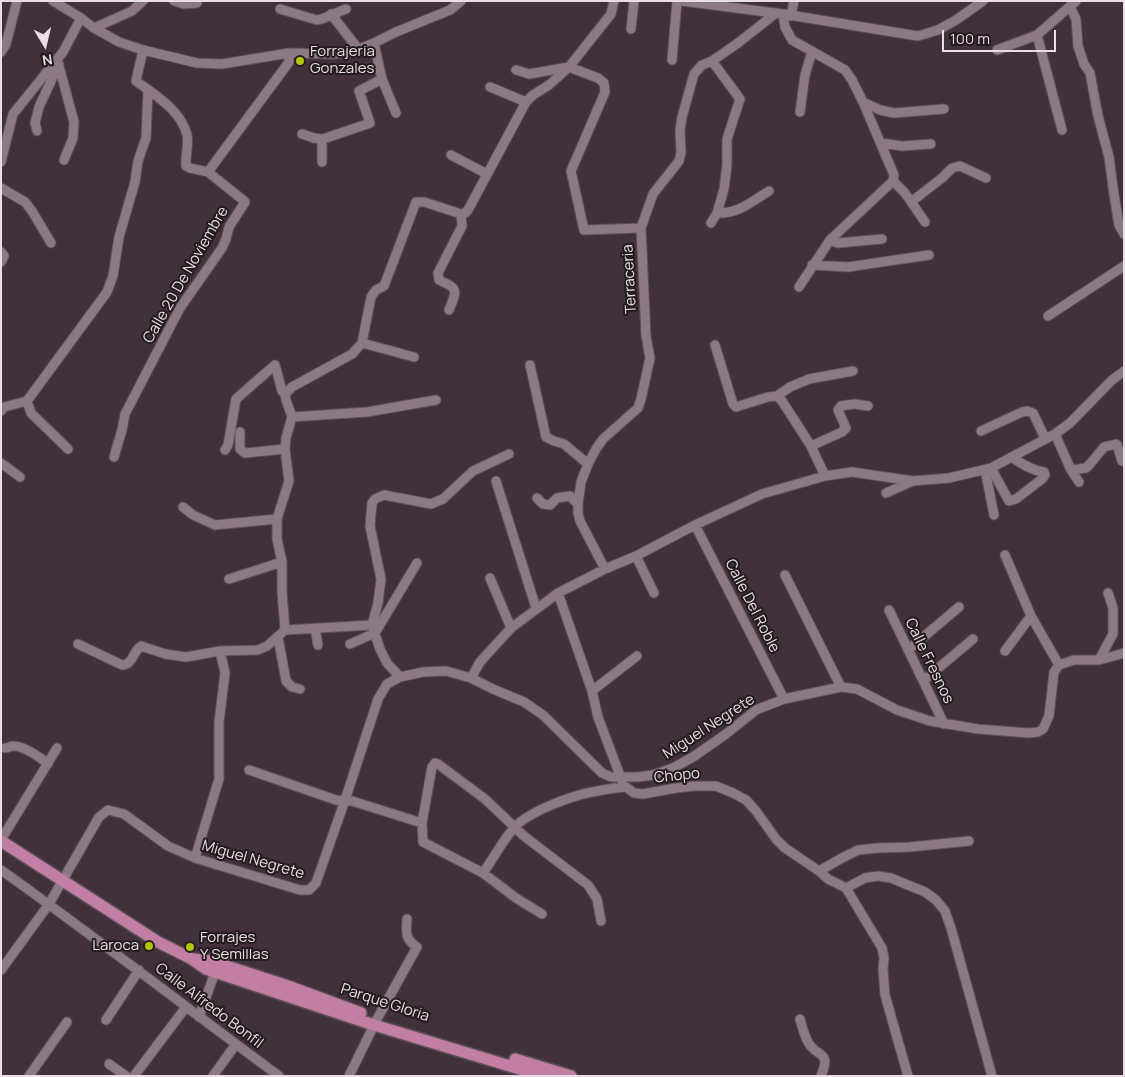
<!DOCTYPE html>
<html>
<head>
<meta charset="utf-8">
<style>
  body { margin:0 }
  #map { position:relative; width:1125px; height:1077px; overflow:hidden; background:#41313a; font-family:Manrope,sans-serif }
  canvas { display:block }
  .frame { position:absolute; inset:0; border:2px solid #e8dee3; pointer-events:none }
  .north { position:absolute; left:20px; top:20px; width:50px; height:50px; -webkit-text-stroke:4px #231b1f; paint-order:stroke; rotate:171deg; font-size:14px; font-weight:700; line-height:20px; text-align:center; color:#e8dee3 }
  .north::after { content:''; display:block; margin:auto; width:18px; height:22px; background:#e8dee3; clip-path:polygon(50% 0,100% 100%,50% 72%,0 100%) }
  .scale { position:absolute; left:942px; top:30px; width:114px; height:22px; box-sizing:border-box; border:2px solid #e8dee3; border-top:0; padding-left:6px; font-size:15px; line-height:18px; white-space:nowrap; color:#e8dee3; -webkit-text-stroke:4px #231b1f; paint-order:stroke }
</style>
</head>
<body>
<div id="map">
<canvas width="1125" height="1077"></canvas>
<div class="frame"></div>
<div class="north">N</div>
<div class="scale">100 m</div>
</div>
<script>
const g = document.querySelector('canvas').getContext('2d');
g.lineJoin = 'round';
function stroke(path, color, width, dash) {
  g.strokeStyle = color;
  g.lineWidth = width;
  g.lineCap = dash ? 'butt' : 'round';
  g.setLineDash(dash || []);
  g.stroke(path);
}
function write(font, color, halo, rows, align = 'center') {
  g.font = font + ' Manrope,sans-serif';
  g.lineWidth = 4;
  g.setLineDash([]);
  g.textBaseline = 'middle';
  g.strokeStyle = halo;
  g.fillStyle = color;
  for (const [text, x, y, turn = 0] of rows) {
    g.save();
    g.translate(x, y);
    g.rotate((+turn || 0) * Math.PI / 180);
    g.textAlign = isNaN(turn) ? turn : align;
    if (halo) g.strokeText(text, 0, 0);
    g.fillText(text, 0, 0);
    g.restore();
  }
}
const minor = new Path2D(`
  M 53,1 L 81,18 L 94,28 L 119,42 L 143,50 L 197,63 L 222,64 L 289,53 L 333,54 L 351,52 L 374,43 L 396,32 L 450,10 L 461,1
  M 174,1 L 184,4 L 197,3
  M 682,1 L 783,14 L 918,36 L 938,30 L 956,20 L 983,1
  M 1070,7 L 1076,19 L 1078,46 L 1084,64 L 1090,73 L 1098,116 L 1109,157 L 1114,195 L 1119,225 L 1124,234
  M 280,9 L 317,20 C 325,19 337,12 346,9
  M 331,14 L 359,50
  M 783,14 L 785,27 L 792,40 L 845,70 L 852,80 L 863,102 L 894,175 L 893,181 L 830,240 L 799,287
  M 791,16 L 794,1
  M 94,28 L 132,11 L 143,1
  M 631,29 L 634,1
  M 1037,35 L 1062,130
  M 374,43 L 382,79 L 396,113
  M 997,50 L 1037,35 L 1076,1
  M 1,52 L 6,44 L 17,1
  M 672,60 L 677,1
  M 59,66 L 74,122 L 73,138 L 64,160
  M 516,70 L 529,74 L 569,67 L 598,78 L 604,83 L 605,92 L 571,171 L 584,230 L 641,228
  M 490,87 L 526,102
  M 863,102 L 880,110 L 894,113 L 944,109
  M 800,112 L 805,75 L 812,51
  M 37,131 L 35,123 L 39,107 L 59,64
  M 302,134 L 314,138 L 323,139
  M 881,143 L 902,146 L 931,144
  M 451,155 L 487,174
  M 1,162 L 13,114 L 63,52 L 81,18
  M 322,162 L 322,143 L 323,139 L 370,123 L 359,91 L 382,79
  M 208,172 L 289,62 L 289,53
  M 893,181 L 905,193 L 925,222
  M 1,188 L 25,202 L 32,211 L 51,243
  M 911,202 L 942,178 L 952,168 L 960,166 L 986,178
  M 717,213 C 738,214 751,202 769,191
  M 711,223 L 717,213 L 724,189 L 727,165 L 727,139 L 740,99 L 712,61
  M 830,240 L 838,243 L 882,239
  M 1,252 L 4,256 L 1,262
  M 812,265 L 848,267 L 929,255
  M 449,310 C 457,290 459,289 439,280 L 438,273 L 462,226 L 461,214
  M 1048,316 L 1124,266
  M 362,343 L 414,357
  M 715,345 L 733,404 L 736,407 L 768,397 L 777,396 L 790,387 L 809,379 L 853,371
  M 530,365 L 546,437 L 554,441 L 564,444 L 588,464
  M 777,396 L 782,401 L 811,446 L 825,476
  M 27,401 L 31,413 L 68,449
  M 1,411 L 4,407 L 27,401 L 107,292 L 113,276 L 119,237 L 135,182 L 138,161 L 146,138 L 148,90
  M 292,417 L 367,412 L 436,400
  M 981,431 L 1022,412 L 1027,411 L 1033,413 L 1045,438
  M 240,432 L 240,449 L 245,453 L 285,449
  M 1055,434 L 1071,470 L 1079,482
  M 811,446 L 842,432 L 846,428 L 838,410 L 841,406 L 855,404 L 868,406
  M 225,450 L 228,445 L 236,399 L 275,365 L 282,391 L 285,394
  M 114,457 L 122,430 L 125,414 L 180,308 L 222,248 L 226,239 L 229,227 L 245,202 L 243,200 L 208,172 L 190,168 L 186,166 C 185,156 189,145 187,135 C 181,110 155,95 136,81 L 143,50
  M 1,463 L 20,477
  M 991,468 L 1009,501 L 1016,499 L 1042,479 L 1045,475 L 1044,472 C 1032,471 1021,463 1011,457
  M 985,470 L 994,515
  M 1071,470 L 1086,468 L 1090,464 L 1104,447 L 1116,444 L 1117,445 L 1122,461
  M 496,481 L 536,608
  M 886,493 L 913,481
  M 537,498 L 543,504 L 550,505 L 557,498 L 570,496 L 578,504
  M 183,507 L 193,515 L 215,525 L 277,519
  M 695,525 L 784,699
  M 1005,555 L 1031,616 L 1059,665
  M 636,556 L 654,593
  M 605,569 L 580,521 L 578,513 L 578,504 L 581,482 L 588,464 L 596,449 L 603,439 L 638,408 L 641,399 L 650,358 L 646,336 L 641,228 L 653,194 L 679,161 L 681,153 L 680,130 L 682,117 L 694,74 L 702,65 L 712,61 L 738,43 L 776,13
  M 785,575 L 841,687
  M 490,578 L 511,628
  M 229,579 L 282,562
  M 558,593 L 592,691 L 598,717 L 622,781
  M 889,610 L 944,724
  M 315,628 L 318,645
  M 285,630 L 282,592 L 282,562 L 277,539 L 277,519 L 289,481 L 285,449 L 286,438 L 292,417 L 286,400 L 285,394 L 292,387 L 352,354 L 362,343 L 371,297 L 376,290 L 384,286 L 416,202 L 424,202 L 461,214 L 465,213 L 468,210 L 526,102 L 533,95 L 549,85 L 569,67 L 611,14 L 614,1
  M 278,637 L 286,681 L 292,687 L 300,689
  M 78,644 L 122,665 C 133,665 133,651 141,646 L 165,654 L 186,657 L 220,651 L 258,650 L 267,646 L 285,630 L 372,625
  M 350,644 L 375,633 L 417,563
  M 908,650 L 959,607
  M 1005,651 L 1031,616
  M 1099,660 L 1113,634 L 1113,608 L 1108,593
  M 400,677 L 387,663 L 380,649 L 372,625 L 378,603 L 381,579 L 370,526 L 372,503 L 375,499 L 384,495 L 431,504 L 443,499 L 473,471 L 509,454
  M 471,678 L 480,662 L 511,628 L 558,593 L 605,569 L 636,556 L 695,525 L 762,494 L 825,476 L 852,472 L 913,481 L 949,478 L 991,468 L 1055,434 L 1070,423 L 1111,381 L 1124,371
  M 923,681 L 973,639
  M 592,691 L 637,656
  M 5,748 C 7,748 11,746 13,746 C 24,746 40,757 48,764
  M 249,770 L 336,800 L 352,801 L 422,823
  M 1,840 L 57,748
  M 195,858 L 219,779 L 219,722 L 225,673 L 220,651
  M 1,870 C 95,937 186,1007 279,1076
  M 819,871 L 842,858 L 858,850 L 878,848 L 910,847 L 969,841
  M 483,873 C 493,859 503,840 514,828 C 520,820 531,815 540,810 C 570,796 593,790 626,787 L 634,793 L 643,794 L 676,788 L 694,786 L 716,786 L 733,793 L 746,800 L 756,811 L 776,839 L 785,848 L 819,871 L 828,879 L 846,888 L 882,948 L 884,958 L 883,969 L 885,995 L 908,1076
  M 846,888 L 865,878 L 878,876 L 891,878 L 925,892 L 936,900 L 945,911 L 951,928 L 992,1076
  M 542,914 L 516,898 L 483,873 L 423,842 L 422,823 L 432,767 L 435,763 L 438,764 L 485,799 L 524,836 L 588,885 L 597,899 L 601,921
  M 1,970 L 49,904 L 99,817 L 108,810 L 124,814 L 168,846 L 195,858 L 300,890 L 309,890 L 316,883 L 345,800 L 378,699 L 387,684 L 400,677 L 423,672 L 446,671 L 471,678 L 493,689 L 524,702 L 543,715 L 602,773 L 611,777 L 638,777 L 653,775 L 673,768 L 693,757 L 726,734 L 756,710 L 784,699 L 841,687 L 857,689 L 897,710 L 930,721 L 978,729 L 1029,733 L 1038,732 L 1043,729 L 1049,716 L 1054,672 L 1059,665 L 1074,660 L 1099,660 L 1124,653
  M 199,1017 L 215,972
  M 800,1019 C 802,1026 804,1035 808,1042 C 817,1059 832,1049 821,1076
  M 106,1020 L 139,970
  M 109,1064 L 126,1076
  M 29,1076 L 67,1022
  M 134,1076 L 186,1007
  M 213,1076 L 236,1044
  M 349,1076 L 377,1019 L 417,947 C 405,939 406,933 407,919`);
const major = new Path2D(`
  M 1,841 L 158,942 L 190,958 L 206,969 L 374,1025 L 543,1076
  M 193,959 L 211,961 L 288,986 L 361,1013
  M 515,1059 L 571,1076`);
stroke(minor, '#5e5057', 11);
stroke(major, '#5e5057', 14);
stroke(minor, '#8c7983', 9);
stroke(major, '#c37ea5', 11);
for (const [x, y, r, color] of [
  [300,61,5,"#b1c500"],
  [149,946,5,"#b1c500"],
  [190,947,5,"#b1c500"]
]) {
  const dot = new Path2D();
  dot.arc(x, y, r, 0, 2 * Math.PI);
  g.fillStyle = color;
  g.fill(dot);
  stroke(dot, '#231b1f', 2);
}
write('15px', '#e8dee3', '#231b1f', [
  ["Forrajeria",310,52],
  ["Gonzales",310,69],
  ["Forrajes",200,938],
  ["Y Semillas",200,955],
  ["Laroca",139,946,"right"]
], 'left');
write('15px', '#e8dee3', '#231b1f', [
  ["Calle 20 De Noviembre",186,275,-60],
  ["Terraceria",630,279,-93],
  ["Calle Del Roble",752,606,63],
  ["Calle Fresnos",929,661,64],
  ["Miguel Negrete",709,727,-33],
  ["Chopo",677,776,-6],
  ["Miguel Negrete",253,860,16],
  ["Parque Gloria",385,1003,18],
  ["Calle Alfredo Bonfil",209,1006,37]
]);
</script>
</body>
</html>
